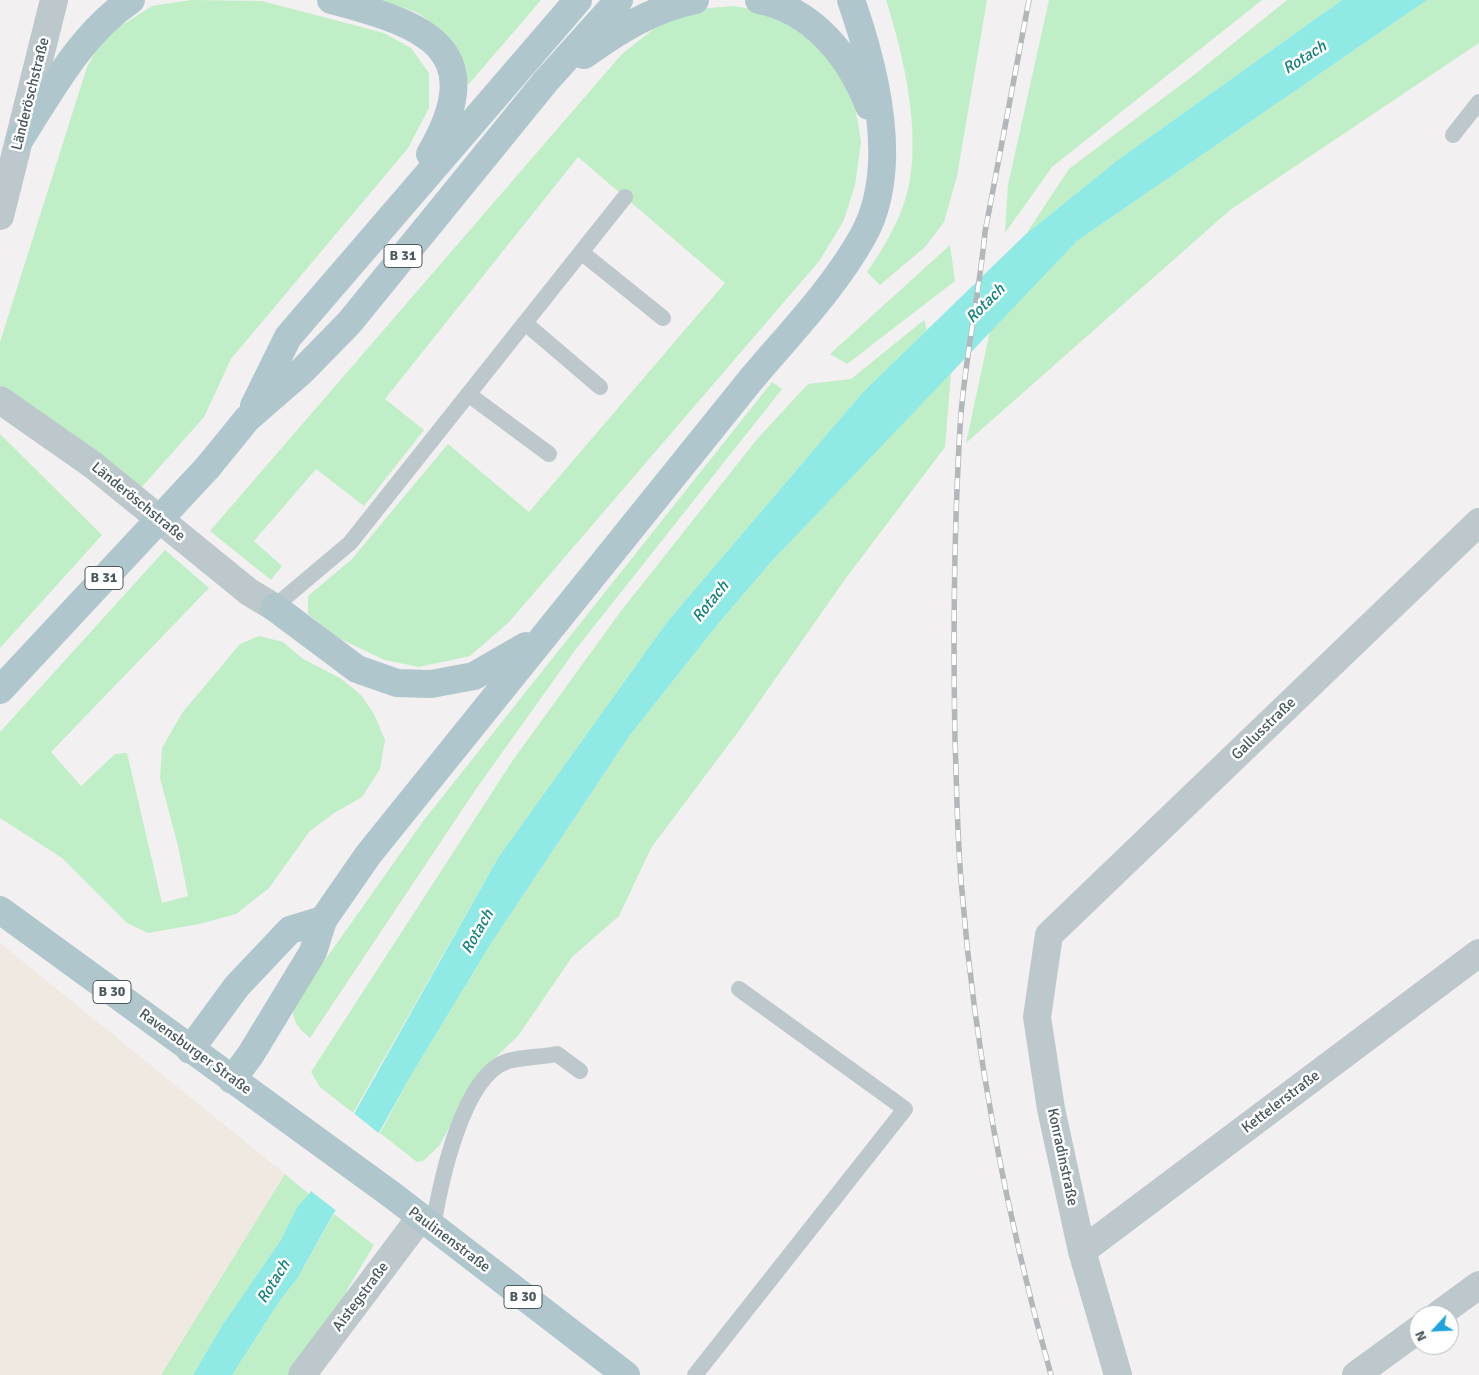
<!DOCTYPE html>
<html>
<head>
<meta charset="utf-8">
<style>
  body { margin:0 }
  #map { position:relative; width:1479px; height:1375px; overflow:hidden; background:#f2f0f0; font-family:Signika,sans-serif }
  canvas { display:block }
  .north { position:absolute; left:1409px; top:1305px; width:50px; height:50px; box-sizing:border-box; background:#fff; border:1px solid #b6bcbe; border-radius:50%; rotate:245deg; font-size:14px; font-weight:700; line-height:20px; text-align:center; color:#48585c }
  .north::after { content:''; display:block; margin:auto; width:18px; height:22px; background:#20a3dc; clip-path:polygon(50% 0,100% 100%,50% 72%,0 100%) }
</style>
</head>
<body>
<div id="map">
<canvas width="1479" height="1375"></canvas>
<div class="north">N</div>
</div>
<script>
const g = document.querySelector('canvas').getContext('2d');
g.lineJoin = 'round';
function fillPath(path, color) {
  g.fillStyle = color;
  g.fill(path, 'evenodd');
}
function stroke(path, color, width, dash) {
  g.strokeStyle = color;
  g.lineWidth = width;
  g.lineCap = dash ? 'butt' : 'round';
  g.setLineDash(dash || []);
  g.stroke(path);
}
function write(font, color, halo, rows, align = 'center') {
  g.font = font + ' Signika,sans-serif';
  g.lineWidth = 5;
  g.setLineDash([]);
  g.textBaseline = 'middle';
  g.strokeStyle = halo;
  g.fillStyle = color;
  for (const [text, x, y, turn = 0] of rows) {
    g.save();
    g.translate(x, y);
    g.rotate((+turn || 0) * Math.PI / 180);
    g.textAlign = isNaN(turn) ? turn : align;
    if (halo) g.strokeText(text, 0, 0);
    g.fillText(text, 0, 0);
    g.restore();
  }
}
fillPath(new Path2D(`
  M 0,943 L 285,1174 L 161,1375 L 0,1375 Z`), '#f0e9e1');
fillPath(new Path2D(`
  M 191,0 L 262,1 L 384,33 L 411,48 L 429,73 L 429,108 L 408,148 L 231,359 L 204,417 L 141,488 L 0,385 L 0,342 L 87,67 L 105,36 L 152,6 Z
  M 380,0 L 541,0 L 468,85 C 460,59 445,32 421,15 C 410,8 393,5 380,0 Z
  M 886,0 L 987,0 L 957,176 L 944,222 L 925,247 L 880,285 L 867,272 C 881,252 893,232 902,209 C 926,149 905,60 886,0 Z
  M 1049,0 L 1262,0 L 1052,167 L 1005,233 L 1008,185 Z
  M 1287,0 L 1342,0 L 1119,159 L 1026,234 L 1069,169 L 1194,75 Z
  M 1427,0 L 1479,0 L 1479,43 L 1230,210 L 966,443 L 990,331 L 1077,241 Z
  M 733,6 L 758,10 L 785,18 L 828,49 L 853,94 L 861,142 L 855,185 L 844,220 L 820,260 L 509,622 L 470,656 L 419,667 L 385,660 L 338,638 L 308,614 L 308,596 L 352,559 L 448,444 L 529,512 L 725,283 L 578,157 L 385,399 L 424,430 L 364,506 L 316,469 L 254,541 L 282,566 L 271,580 L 210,531 L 622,54 L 660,24 L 699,9 Z
  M 950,245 L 955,281 L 847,364 L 830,354 Z
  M 924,320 L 927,330 L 863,392 L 667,622 L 498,858 L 353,1113 L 320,1087 L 311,1072 L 513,760 L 621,611 L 758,438 L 808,384 L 851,379 Z
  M 951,372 L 945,447 L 846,578 L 738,732 L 651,848 L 619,916 L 572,957 L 518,1036 L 482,1070 L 439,1146 L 423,1161 L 417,1162 L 380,1133 L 410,1077 L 490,945 L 630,735 L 718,624 L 771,562 Z
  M 772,382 L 782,389 L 576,649 L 476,789 L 310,1038 C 298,1028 291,1020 294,1004 L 424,820 Z
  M 0,434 L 102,535 L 0,648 Z
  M 165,550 L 209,588 L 51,752 L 81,786 L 115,754 L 127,753 L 162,903 L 188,896 L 178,846 L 160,778 L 162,748 L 182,713 L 240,644 L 259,636 L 283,642 L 303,659 L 340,678 L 361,695 L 374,714 L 385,740 L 380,769 L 362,797 L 334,813 L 309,832 L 269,888 L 236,914 L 199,924 L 148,933 L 127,923 L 62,858 L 0,818 L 0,732 Z
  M 285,1174 L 309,1194 L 297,1207 L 281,1240 L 223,1324 L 193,1375 L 161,1375 Z
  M 334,1214 L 374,1245 L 347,1290 L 343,1310 L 295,1375 L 232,1375 L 281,1299 L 297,1279 Z`), '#c0eec6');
fillPath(new Path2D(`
  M 1342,0 L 1427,0 L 1077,241 L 771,562 L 718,624 L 630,735 L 490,945 L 410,1077 L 297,1279 L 281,1299 L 232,1375 L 193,1375 L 223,1324 L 281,1240 L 297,1207 L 309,1194 L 498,858 L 667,622 L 863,392 L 1026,234 L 1119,159 Z`), '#8fe9e4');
fillPath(new Path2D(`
  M 351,1111 L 381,1135 L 338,1212 L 308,1189 Z`), '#f2f0f0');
stroke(new Path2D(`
  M 1453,135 L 1479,102
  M 581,252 L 663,318
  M 525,323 L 600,387
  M 468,394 L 549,454
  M 274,607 L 350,543 L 625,197
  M 433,1227 C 440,1185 462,1075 508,1061 C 523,1057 542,1057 557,1054 L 580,1071
  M 695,1375 L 905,1109 L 739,989`), '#bcc8cc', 16);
stroke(new Path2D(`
  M 0,216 L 54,0
  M 0,400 L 93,465 L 249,592 L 274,607
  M 1082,1251 L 1479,953
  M 1438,1315 L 1479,1285
  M 302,1375 L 420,1218
  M 1118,1375 L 1082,1251 L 1051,1109 L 1037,1017 L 1049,935 L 1479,522
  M 1356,1375 L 1419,1329`), '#bcc8cc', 28);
stroke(new Path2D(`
  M 331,0 C 423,24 492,48 430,154
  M 759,0 C 813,10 850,57 869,106
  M 584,55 C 619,30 652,9 695,0
  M 20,139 C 52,89 81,34 131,0
  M 254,406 L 288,337 L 578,0
  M 208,467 L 247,419 L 301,372 L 349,323 L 546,81 L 619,0
  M 274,607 L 357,669 L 397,683 L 431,684 L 474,676 L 526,646
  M 0,910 L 392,1195 L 626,1375
  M 190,1050 L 237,986 L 290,930 L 323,920
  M 232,1080 L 251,1054 L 313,952 L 323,920 L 368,855 L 749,382 C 788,335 833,290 863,236 C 901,168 875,68 851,0`), '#b0c6cd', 28);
const rail = new Path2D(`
  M 1029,0 L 985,232 C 979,297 964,362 960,427 C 954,531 953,636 955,740 C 957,790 957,841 962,891 C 975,1053 1007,1218 1051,1375`);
stroke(rail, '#b2b7ba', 5.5);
stroke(rail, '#fff', 4, [11]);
stroke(new Path2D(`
  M 0,690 L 208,467`), '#b0c6cd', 28);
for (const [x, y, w] of [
  [403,256,38],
  [104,578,38],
  [112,992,38],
  [523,1297,38]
]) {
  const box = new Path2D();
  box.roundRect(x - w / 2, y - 11.5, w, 23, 4);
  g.fillStyle = '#fff';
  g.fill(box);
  stroke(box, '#48585c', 1);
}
write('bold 14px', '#48585c', null, [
  ["B 31",403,256],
  ["B 31",104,578],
  ["B 30",112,992],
  ["B 30",523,1297]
]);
write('15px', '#48585c', '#fff', [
  ["Länderöschstraße",31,94,-76],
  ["Länderöschstraße",138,502,39],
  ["Gallusstraße",1264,729,-44],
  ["Ravensburger Straße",195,1052,36],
  ["Kettelerstraße",1281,1102,-37],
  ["Konradinstraße",1062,1157,78],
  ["Paulinenstraße",449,1240,37],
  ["Aistegstraße",361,1297,-53]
]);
write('italic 16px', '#12817b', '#fff', [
  ["Rotach",1305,58,-32],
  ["Rotach",986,304,-45],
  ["Rotach",711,602,-51],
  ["Rotach",478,932,-60],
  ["Rotach",274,1282,-58]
]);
</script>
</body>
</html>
